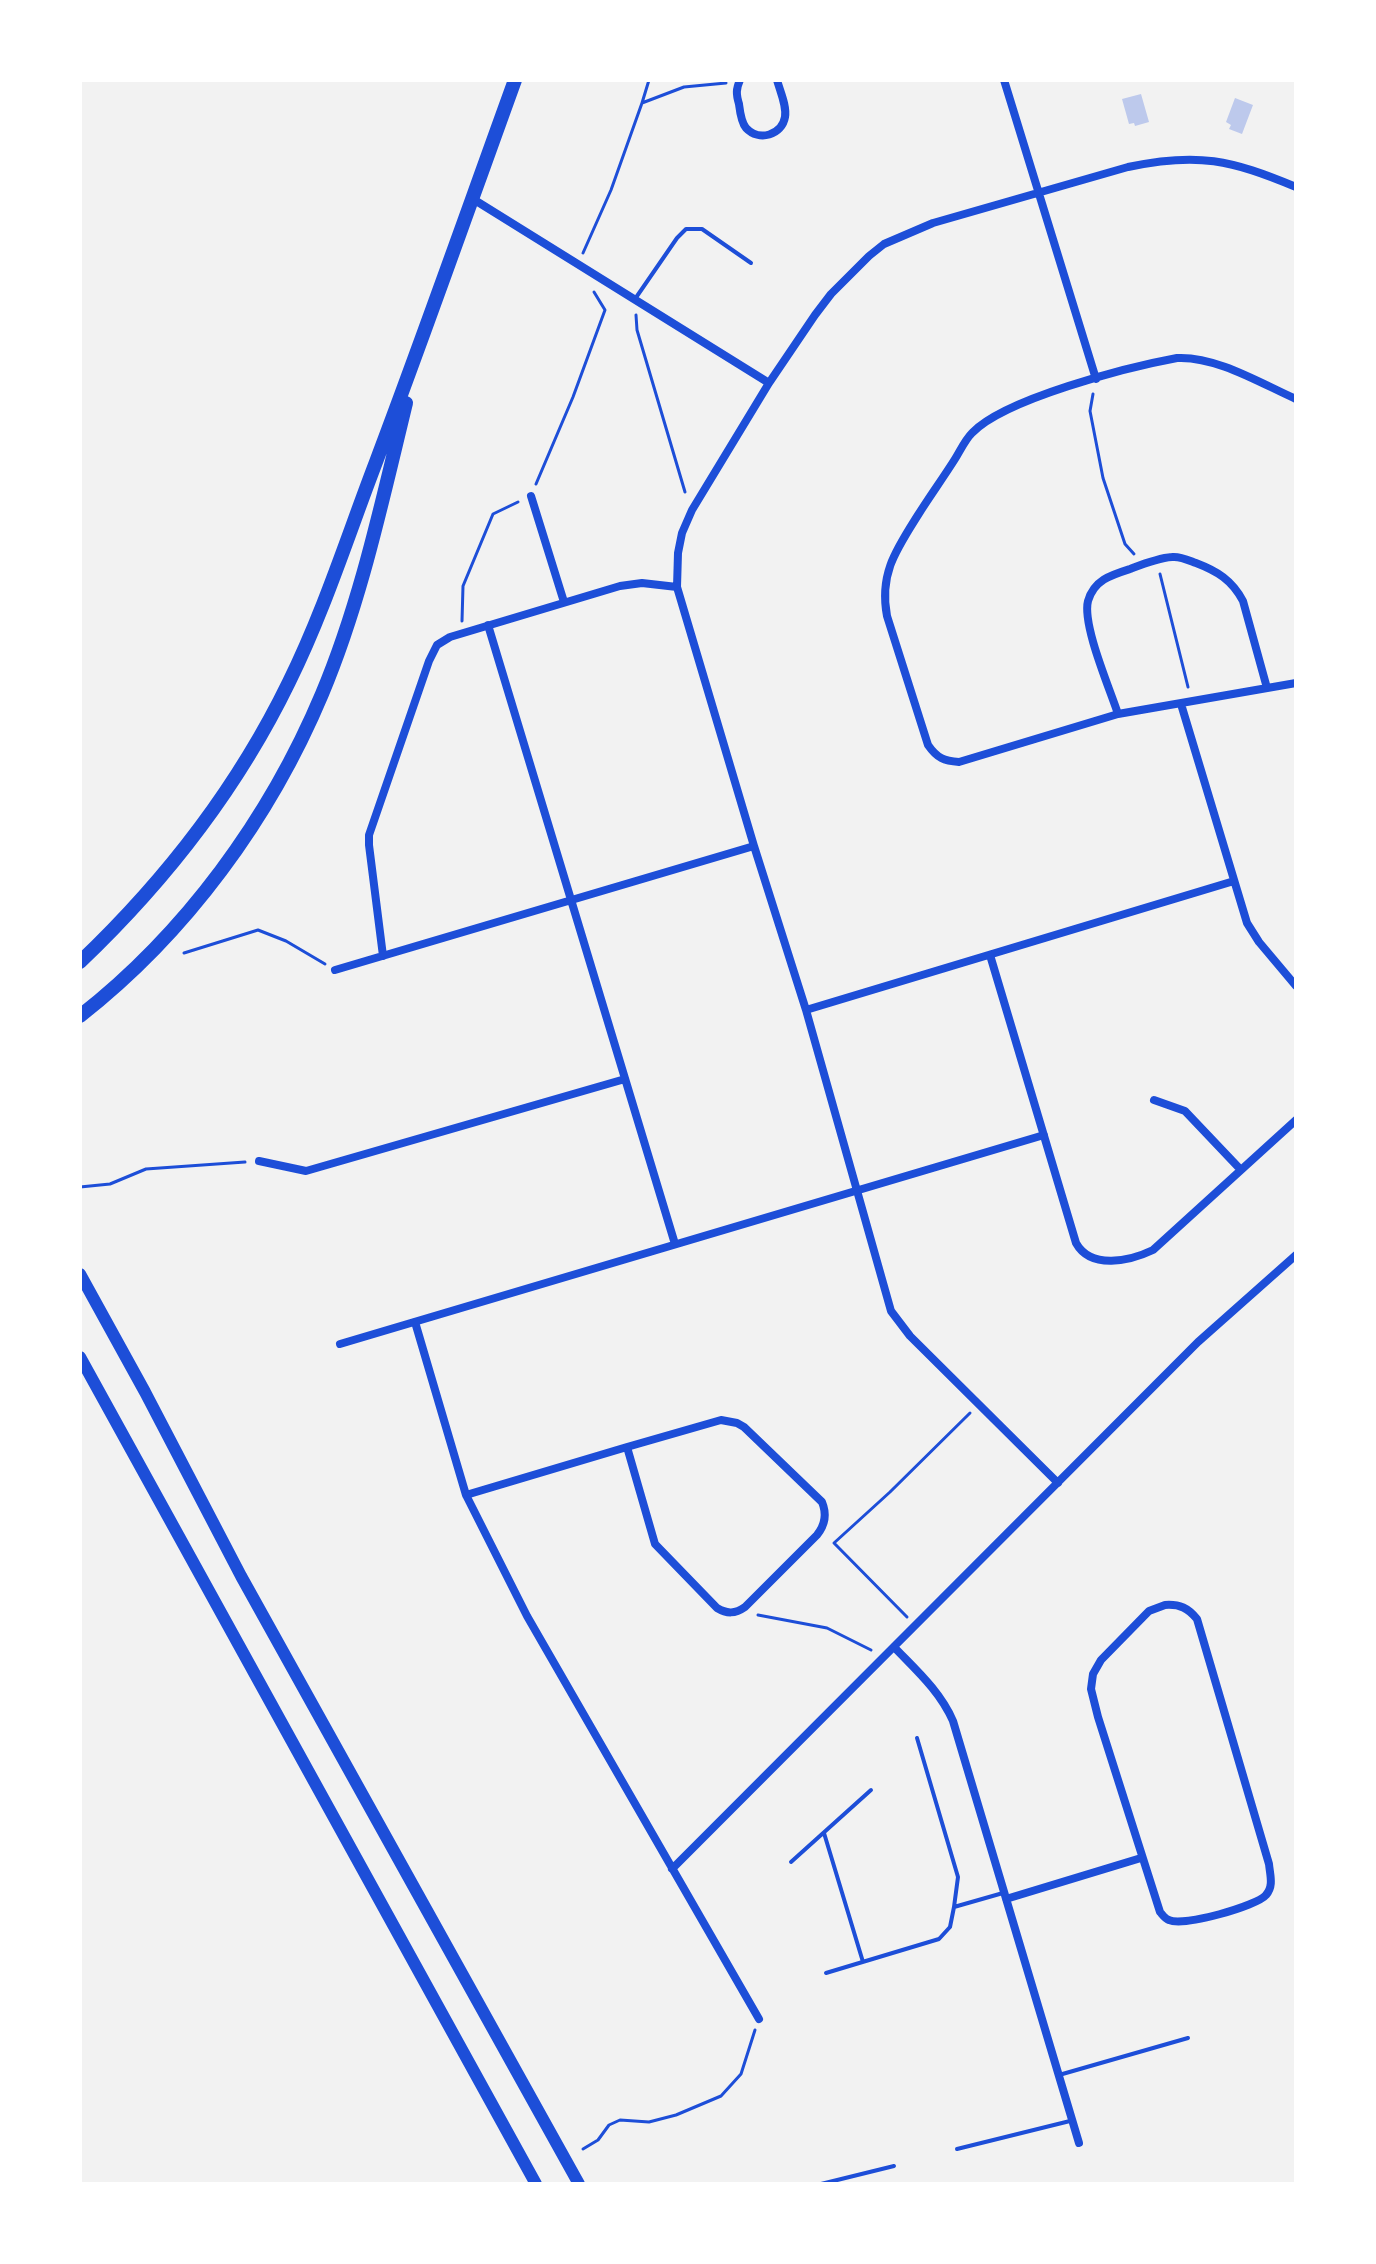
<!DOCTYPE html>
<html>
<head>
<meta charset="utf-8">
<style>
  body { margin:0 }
  #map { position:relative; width:1376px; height:2264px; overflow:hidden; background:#f2f2f2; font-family:Cabin,sans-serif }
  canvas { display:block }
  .frame { position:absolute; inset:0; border:82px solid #fff; pointer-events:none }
</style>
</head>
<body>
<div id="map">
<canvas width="1376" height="2264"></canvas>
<div class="frame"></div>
</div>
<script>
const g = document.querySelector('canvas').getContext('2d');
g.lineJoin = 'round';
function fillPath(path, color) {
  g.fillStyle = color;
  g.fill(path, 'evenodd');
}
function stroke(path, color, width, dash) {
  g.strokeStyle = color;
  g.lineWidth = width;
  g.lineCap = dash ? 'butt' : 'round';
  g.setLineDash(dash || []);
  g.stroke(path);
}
fillPath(new Path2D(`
  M 1141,94 L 1149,122 L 1135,126 L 1134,123 L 1129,124 L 1122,99 Z
  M 1235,98 L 1253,105 L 1242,134 L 1229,129 L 1231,125 L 1226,122 Z`), '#bdc9ec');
stroke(new Path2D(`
  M 642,103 L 649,80
  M 583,253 L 611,190 L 642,103 L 684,87 L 726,83
  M 636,315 L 637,330 L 685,492
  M 1093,394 L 1090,411 L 1103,478 L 1125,544 L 1134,554
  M 536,484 L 573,397 L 605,310 L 594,292
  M 1160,574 L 1188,687
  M 462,621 L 463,586 L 493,514 L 518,502
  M 184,953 L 258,930 L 286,941 L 325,964
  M 80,1187 L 110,1184 L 146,1169 L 245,1162
  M 834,1543 L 890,1492 L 970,1413
  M 834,1543 L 907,1617
  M 758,1615 L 827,1628 L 871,1650
  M 583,2149 L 598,2140 L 609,2125 L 620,2120 L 649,2122 L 676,2115 L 721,2096 L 741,2074 L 755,2030`), '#1d4ed8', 3);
stroke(new Path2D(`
  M 635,299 L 677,238 L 686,229 L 702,229 L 751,263
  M 917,1738 L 958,1877 L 954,1907
  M 824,1833 L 863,1962
  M 791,1862 L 871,1790
  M 826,1973 L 939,1939 L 950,1927 L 954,1907 L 1003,1893
  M 1059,2075 L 1188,2038
  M 957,2149 L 1070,2121
  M 821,2184 L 894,2166`), '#1d4ed8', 4);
stroke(new Path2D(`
  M 740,80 C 736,89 736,94 739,104 C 740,112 741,122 746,128 C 759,142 782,135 785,117 C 787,106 780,91 777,80
  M 1004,80 L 1096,379
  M 473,199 L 769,383
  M 1296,399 C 1260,383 1216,356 1177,358 C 1128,367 1004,399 972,433 C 965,440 960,451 955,459 C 943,478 930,496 918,515 C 896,550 879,574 887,616 L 928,745 C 937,758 944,761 959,762 L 1118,714 L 1296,683
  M 531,496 L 564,602
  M 488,625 L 675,1244
  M 1181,704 L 1247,923 L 1259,942 L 1296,986
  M 1118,714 C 1110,689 1082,625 1088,601 C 1094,580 1111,575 1130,569 C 1143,564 1158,558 1172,557 C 1180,556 1188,560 1196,563 C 1217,571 1232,580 1243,601 L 1267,688
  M 990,955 L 1076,1243 C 1091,1270 1130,1261 1153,1250 L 1296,1120
  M 383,956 L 369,845 L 369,835 L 429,661 L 437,645 L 450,637 L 620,586 L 642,583 L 677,587
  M 335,970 L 754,846
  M 806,1010 L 1234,881
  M 1154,1100 L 1185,1111 L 1241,1170
  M 259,1161 L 306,1171 L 625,1079
  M 415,1322 L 466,1495 L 527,1616 L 759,2019
  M 340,1344 L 1044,1135
  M 721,1420 L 737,1423 L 744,1427 L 822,1502 C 827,1514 825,1525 817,1535 L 745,1607 C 735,1614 727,1614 717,1608 L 655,1544 L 627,1447 Z
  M 1058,1483 L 910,1336 L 891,1311 L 806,1010 L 754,846 L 677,587 L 678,553 L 682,533 L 692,510 L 769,383 L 815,315 L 831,294 L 869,256 L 884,244 L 933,223 L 1128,167 C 1198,152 1231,160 1296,187
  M 466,1495 L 627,1447
  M 1165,1605 C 1180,1604 1188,1608 1197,1619 L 1269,1864 C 1270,1875 1274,1886 1266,1895 C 1257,1906 1183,1927 1169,1920 C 1165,1919 1162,1914 1160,1912 L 1098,1717 L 1091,1689 L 1093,1674 L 1101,1660 L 1149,1611 Z
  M 894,1647 C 916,1670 940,1691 953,1721 L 1079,2143
  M 672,1869 L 1198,1342 L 1296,1255
  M 1006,1899 L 1141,1858`), '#1d4ed8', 8);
stroke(new Path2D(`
  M 80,1274 L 145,1392 L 241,1576 L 579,2184
  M 80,1357 L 536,2184`), '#1d4ed8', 12);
stroke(new Path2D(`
  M 80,962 C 164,882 238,787 289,682 C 324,611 348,535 376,462 C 424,335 469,207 515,80
  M 80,1016 C 186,933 270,818 322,694 C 361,601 382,501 406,403`), '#1d4ed8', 14);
</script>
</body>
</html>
